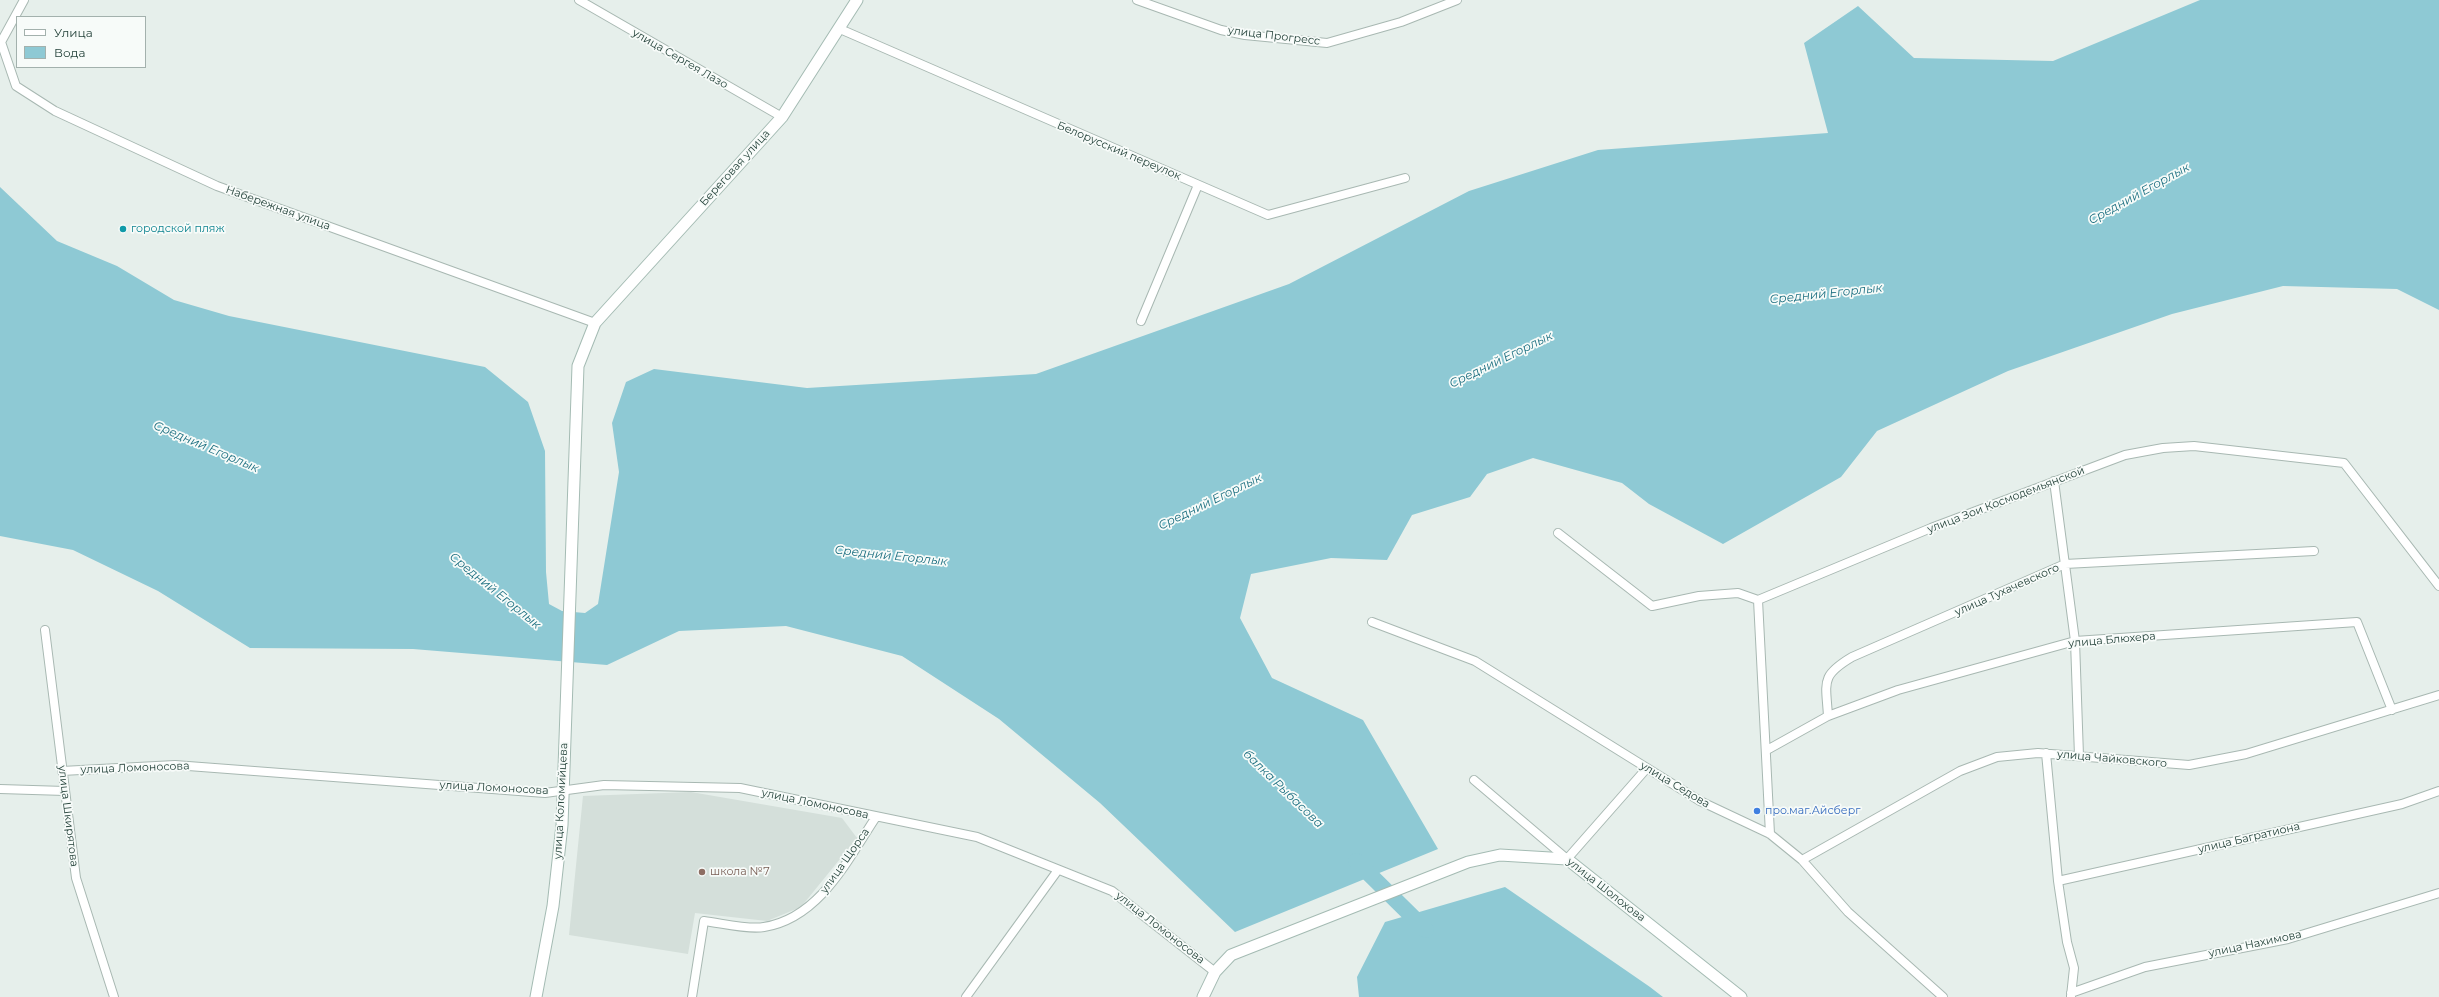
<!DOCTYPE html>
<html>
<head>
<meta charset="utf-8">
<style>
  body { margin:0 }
  #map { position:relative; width:2439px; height:997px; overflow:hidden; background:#e6efeb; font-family:Montserrat,sans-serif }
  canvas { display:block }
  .legend { position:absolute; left:16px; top:16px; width:130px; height:52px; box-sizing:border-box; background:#f7fbf9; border:1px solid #a3b1ad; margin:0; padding:5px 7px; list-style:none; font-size:12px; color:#24423a }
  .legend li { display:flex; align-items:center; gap:8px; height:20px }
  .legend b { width:20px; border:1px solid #a3b1ad }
</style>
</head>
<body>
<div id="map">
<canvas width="2439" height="997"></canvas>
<ul class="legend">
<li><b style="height:5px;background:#fff"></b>Улица</li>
<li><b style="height:11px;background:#8ec9d4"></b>Вода</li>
</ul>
</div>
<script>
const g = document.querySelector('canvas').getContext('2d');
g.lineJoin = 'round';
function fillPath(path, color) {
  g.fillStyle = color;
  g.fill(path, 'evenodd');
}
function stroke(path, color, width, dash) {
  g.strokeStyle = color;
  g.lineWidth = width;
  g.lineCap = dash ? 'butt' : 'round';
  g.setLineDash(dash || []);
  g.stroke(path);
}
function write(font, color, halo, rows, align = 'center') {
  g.font = font + ' Montserrat,sans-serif';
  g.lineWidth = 3.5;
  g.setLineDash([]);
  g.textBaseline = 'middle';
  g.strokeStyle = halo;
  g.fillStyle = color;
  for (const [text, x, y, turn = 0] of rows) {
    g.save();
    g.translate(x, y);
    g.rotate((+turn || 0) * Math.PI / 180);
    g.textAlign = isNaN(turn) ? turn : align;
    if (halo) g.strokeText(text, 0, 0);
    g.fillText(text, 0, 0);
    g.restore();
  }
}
fillPath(new Path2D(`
  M 691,792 L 842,818 L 857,838 L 801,907 L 767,921 L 695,913 L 688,954 L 569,935 L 583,796 Z`), '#d4dfda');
fillPath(new Path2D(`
  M 2200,0 L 2439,0 L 2439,310 L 2397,289 L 2283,286 L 2172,314 L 2008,371 L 1877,431 L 1841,477 L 1723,544 L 1649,504 L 1622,483 L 1533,458 L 1487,474 L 1470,497 L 1412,515 L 1387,560 L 1331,558 L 1251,574 L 1240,618 L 1272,678 L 1363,720 L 1438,849 L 1235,932 L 1100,803 L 999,719 L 902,656 L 786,626 L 679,631 L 607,665 L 413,649 L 250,648 L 158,591 L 73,550 L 0,536 L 0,187 L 57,241 L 117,266 L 174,300 L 229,316 L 485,367 L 528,402 L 545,451 L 546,572 L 549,604 L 562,611 L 585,613 L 598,604 L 619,472 L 612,423 L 626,382 L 654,369 L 807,388 L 1036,374 L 1289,284 L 1469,191 L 1598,150 L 1828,133 L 1804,43 L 1858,6 L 1914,58 L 2053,61 Z
  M 1505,887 L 1650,987 L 1663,997 L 1359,997 L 1357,977 L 1385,922 Z`), '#8ec9d4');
stroke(new Path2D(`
  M 1356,861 L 1426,930`), '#8ec9d4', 16);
const minor = new Path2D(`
  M 24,0 L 1,42 L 16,86 L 55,111 L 217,186 L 595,323
  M 579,0 L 782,117
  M 1137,0 L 1221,30 L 1245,35 L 1327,43 L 1401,22 L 1457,0
  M 840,29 L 1268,215 L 1405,178
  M 1141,321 L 1198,185
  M 2054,481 L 2075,641 L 2079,756
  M 1558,533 L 1652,606 L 1699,596 L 1738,593 L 1758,600
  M 1372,622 L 1475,661 L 1700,801 L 1770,834 L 1802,860 L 1848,912 L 1943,997
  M 45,630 L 76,878 L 114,997
  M 1828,716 C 1826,682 1820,676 1852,657 L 2065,564 L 2314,551
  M 1767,750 L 1828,716 L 1898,690 L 2075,641 L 2357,622 L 2392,710
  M 2046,753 L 2058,881 L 2067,942 L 2074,968 L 2071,996
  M 62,771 L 175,765 L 545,793 L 604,785 L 740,788 L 977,837 L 1112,891 L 1215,972
  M 1474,780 L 1567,859 L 1647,768
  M 0,789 L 65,791
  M 1770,834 L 1758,600 L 1931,528 L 2125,455 L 2163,448 L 2194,446 L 2344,463 L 2439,586
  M 1802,860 L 1960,771 L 1997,757 L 2038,753 L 2189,765 L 2246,754 L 2439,695
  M 2058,881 L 2402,804 L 2439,791
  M 2071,993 L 2145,967 L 2288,939 L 2439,893
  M 692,997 L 704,921 C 721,923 749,930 764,927 C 820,918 848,859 876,817
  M 966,997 L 1058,870`);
const secondary = new Path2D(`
  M 536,997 L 553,906 L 562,825 L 578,366 L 595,323 L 782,117 L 857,0
  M 1203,997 L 1215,972 L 1231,955 L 1468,862 L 1500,855 L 1567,859 L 1741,997`);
stroke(minor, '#a8b8b2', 10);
stroke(secondary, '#a4bbb3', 13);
stroke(minor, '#fff', 8);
stroke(secondary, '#fff', 11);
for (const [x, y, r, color] of [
  [123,229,4,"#0f9aa8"],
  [1757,811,4,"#3f7fe0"],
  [702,872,4,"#8d6e63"]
]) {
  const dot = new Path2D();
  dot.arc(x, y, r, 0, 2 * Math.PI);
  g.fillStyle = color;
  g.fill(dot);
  stroke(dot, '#f7fbf9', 1.5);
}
write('11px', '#24423a', '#f7fbf9', [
  ["улица Прогресс",1274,36,7],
  ["улица Сергея Лазо",680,59,30],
  ["Белорусский переулок",1119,151,23],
  ["Береговая улица",735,168,-48],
  ["Набережная улица",278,208,20],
  ["улица Зои Космодемьянской",2006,500,-21],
  ["улица Тухачевского",2007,590,-24],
  ["улица Блюхера",2112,640,-5],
  ["улица Чайковского",2112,759,5],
  ["улица Ломоносова",135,768,-2],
  ["улица Седова",1675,785,31],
  ["улица Ломоносова",494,788,3],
  ["улица Коломийцева",561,801,-87],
  ["улица Ломоносова",815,804,12],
  ["улица Шкирятова",68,816,83],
  ["улица Багратиона",2249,838,-13],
  ["улица Щорса",845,861,-55],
  ["улица Шолохова",1606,890,38],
  ["улица Ломоносова",1160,928,38],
  ["улица Нахимова",2255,944,-12]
]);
write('11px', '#0d838f', '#f7fbf9', [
  ["городской пляж",131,229]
], 'left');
write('11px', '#366cbe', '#f7fbf9', [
  ["про.маг.Айсберг",1765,811]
], 'left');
write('11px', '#785e54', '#f7fbf9', [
  ["школа №7",710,872]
], 'left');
write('italic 12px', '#1c6f80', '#f7fbf9', [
  ["Средний Егорлык",2139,194,-29],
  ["Средний Егорлык",1826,294,-6],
  ["Средний Егорлык",1501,360,-26],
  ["Средний Егорлык",206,447,23],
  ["Средний Егорлык",1210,502,-26],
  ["Средний Егорлык",891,556,6],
  ["Средний Егорлык",495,591,39],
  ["балка Рыбасова",1283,789,44]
]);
</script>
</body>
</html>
